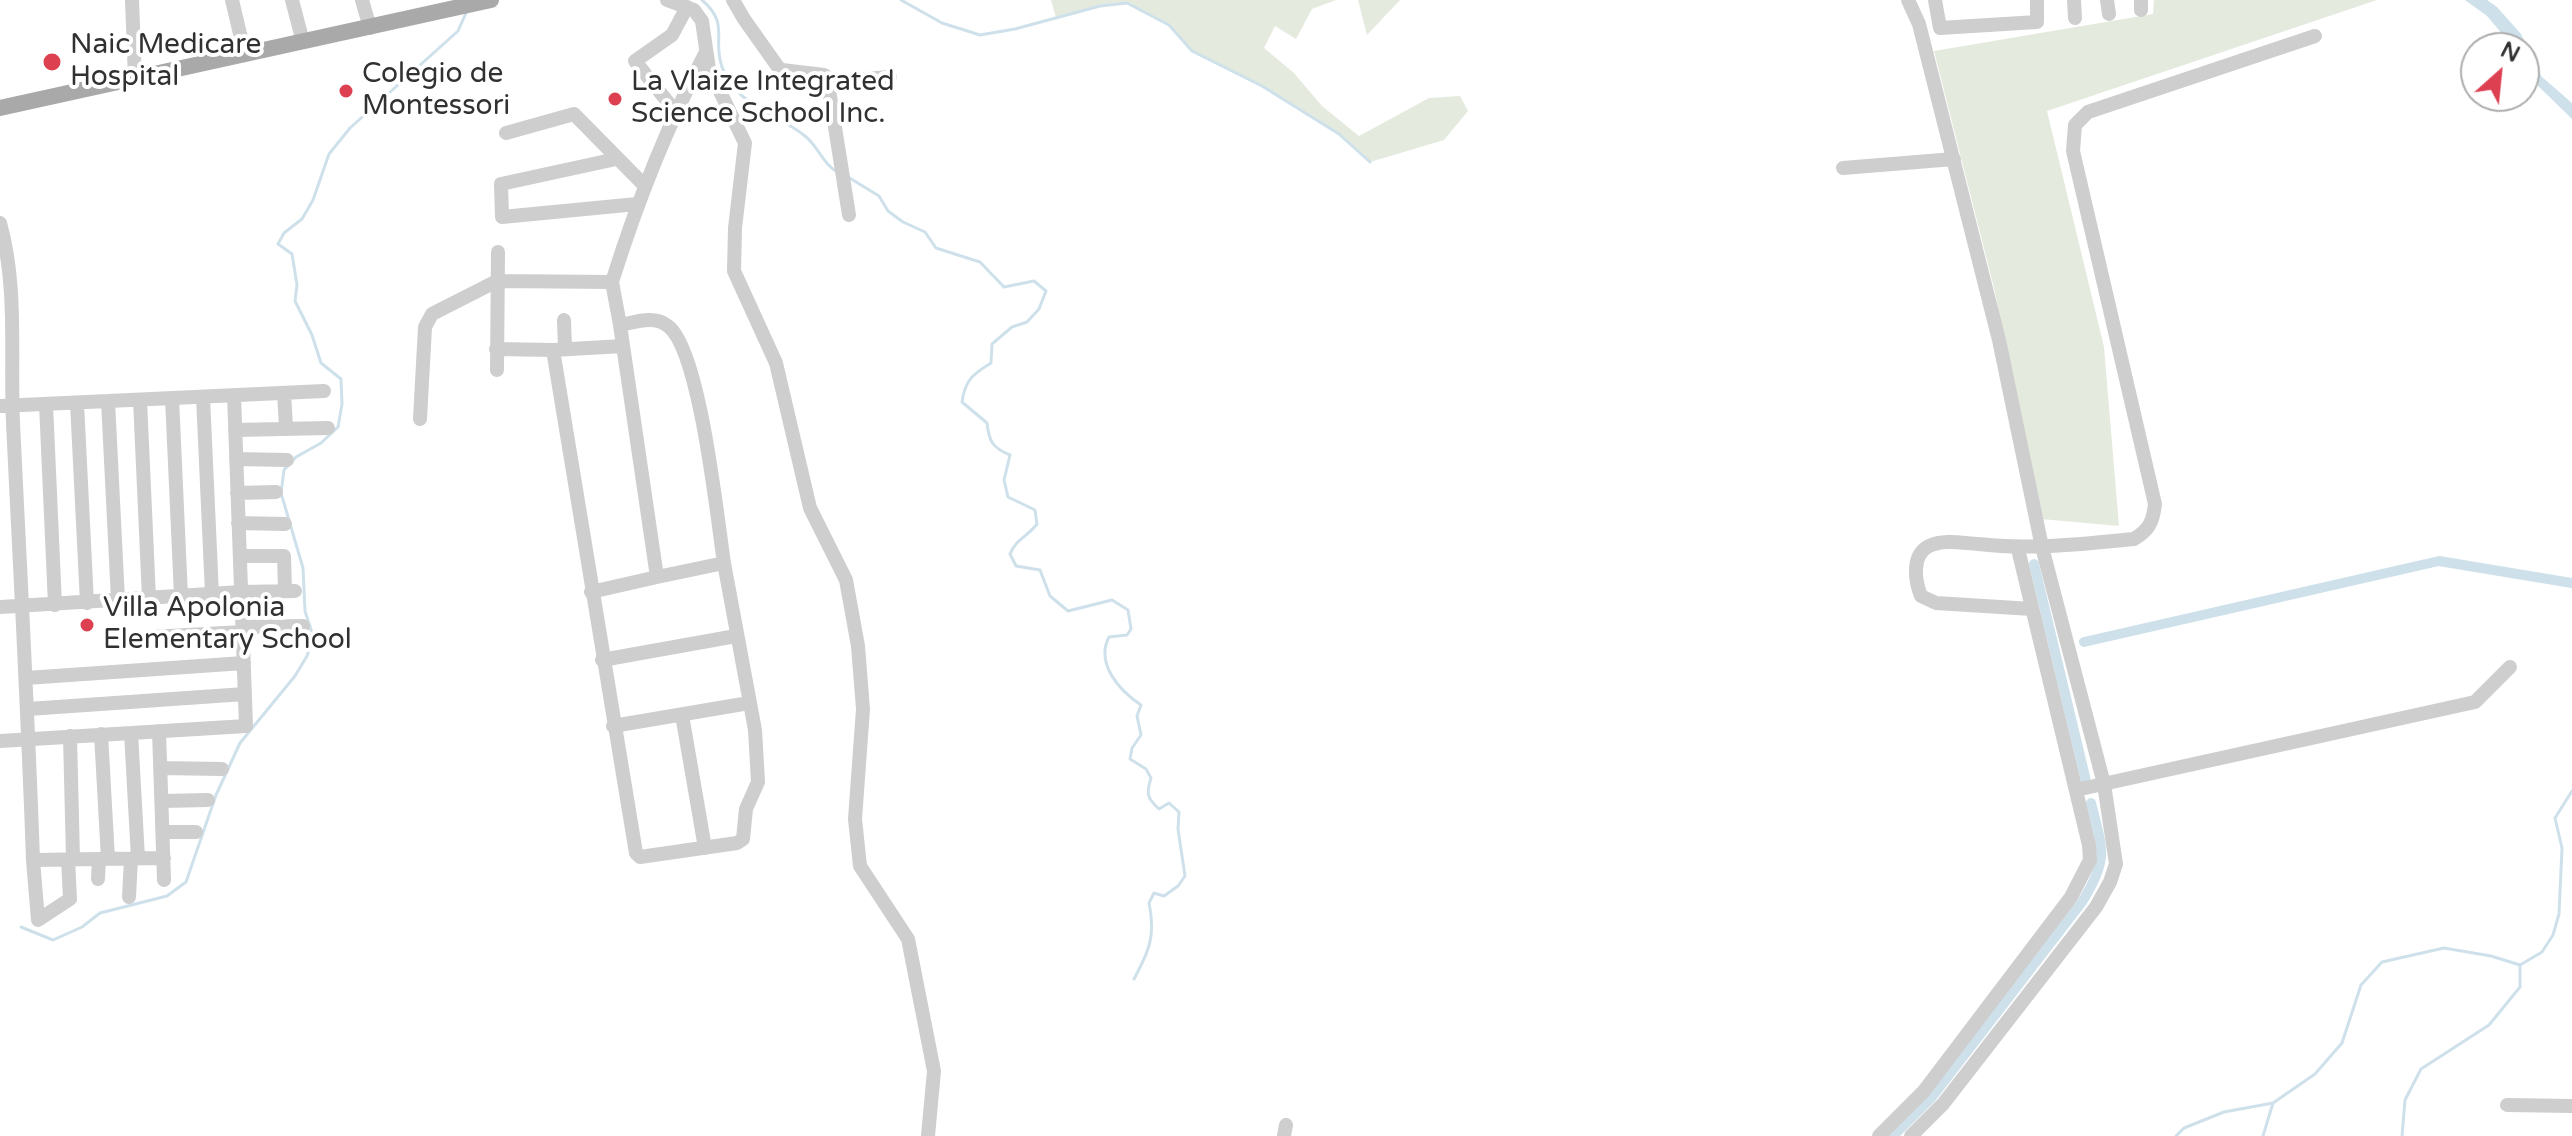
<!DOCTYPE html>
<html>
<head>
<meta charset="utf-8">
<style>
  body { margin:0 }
  #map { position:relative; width:2572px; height:1136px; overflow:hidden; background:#fff; font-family:"Varela Round",sans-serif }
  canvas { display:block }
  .north { position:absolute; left:2460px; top:32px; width:80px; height:80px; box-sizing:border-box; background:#fff; border:2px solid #adadad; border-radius:50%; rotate:27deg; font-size:22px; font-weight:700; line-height:32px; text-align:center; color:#313131 }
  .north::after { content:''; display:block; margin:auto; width:28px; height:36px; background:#dc4051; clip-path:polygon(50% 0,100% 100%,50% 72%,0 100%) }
</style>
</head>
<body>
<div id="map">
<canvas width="2572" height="1136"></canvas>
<div class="north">N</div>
</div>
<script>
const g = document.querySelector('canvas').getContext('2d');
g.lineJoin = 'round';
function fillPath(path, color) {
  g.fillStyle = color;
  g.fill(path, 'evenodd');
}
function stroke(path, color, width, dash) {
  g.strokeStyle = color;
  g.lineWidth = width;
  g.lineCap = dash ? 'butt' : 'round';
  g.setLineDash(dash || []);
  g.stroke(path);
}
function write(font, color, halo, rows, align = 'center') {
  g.font = font + ' "Varela Round",sans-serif';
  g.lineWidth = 8;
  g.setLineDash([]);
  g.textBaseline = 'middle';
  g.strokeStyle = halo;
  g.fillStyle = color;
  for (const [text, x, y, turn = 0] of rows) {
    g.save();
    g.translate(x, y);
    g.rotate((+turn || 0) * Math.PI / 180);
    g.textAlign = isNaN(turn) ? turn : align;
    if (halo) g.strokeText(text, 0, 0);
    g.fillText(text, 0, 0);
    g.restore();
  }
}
fillPath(new Path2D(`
  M 1051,0 L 1336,0 L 1312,9 L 1296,39 L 1275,26 L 1264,48 L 1294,73 L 1322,106 L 1359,136 L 1429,98 L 1460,96 L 1468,111 L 1444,140 L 1370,162 L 1339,134 L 1262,86 L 1192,51 L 1169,25 L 1128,3 L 1100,6 L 1056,18 Z
  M 1358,0 L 1400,0 L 1367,35 Z
  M 2154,0 L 2377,0 L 2047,111 L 2104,347 L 2119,526 L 2041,519 L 1994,288 L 1934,51 L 2153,14 Z`), '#e5eade');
fillPath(new Path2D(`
  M 2465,0 L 2487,0 L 2497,7 L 2521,34 L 2541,76 L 2572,103 L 2572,119 L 2532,80 L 2524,66 L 2524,48 L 2514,48 L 2487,16 Z`), '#cee1eb');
stroke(new Path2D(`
  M 702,0 C 730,24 712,38 722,67 C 735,105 777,113 805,136 C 818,146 824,166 838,172
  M 901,0 L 942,23 L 980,35 L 1015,29 L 1100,6 L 1127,3 L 1169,25 L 1192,51 L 1262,86 L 1339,134 L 1370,162
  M 848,177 L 879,196 L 888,211 L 903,222 L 925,232 L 936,248 L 980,262 L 1004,287 L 1034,281 L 1046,291 L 1039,309 L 1027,322 L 1012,327 L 992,344 L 991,363 C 973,374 965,380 962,402 L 987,423 C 989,442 993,448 1010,455 L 1004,480 L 1008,497 L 1035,510 L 1037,524 C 1027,537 1016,539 1010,554 L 1016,566 L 1040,570 L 1050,596 L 1068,611 L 1112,600 L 1128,610 L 1131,629 L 1127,635 L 1109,637 C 1095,664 1120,691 1141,705 L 1137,716 L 1141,735 L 1132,748 L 1130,759 L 1146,769 L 1151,778 C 1146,794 1147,798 1159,809 L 1169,803 L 1179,812 L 1178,829 L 1185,876 L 1178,886 L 1164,896 L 1154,893 L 1149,903 C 1156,936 1149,951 1134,979
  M 21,927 L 53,940 L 82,927 L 100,913 L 167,896 L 186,882 L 216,795 L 240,743 L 295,676 L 307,656 L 313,636 L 305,611 L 303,568 L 281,493 L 284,470 L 296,457 L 321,443 L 338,427 L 342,404 L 341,379 L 321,363 L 312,335 L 295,301 L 297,285 L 292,254 L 278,244 L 284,233 L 302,219 L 313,200 L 329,154 L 350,128 L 458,31 L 466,13
  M 2176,1136 L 2184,1128 L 2224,1112 L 2273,1103 L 2315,1074 L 2342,1043 L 2361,985 L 2382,962 L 2444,948 L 2491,956 L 2520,965 L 2542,952 L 2553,935 L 2559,914 L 2562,848 L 2555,818 L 2572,791
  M 2263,1136 L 2273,1103
  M 2402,1136 L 2405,1100 L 2421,1069 L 2489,1025 L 2520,987 L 2520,965`), '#cee1eb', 3);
stroke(new Path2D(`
  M 2034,564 L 2086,781
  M 2084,642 L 2439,561 L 2572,583
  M 1893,1136 L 1932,1097 L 2082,902 C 2109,858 2103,851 2091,803`), '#cee1eb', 10);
stroke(new Path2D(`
  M 132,0 L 135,79
  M 232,0 L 245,55
  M 292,0 L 303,42
  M 362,0 L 370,28
  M 667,0 L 694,10 L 702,21 L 709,69 L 745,143 L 735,228 L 734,271 L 776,363 L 810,508 L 846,580 L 858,646 L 863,709 L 855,819 L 860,866 L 908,939 L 934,1071 L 928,1136
  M 733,0 L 744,19 L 778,67 L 782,70 L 824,75 L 827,77 L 849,215
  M 1908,0 L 1919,24 L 1999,340 L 2042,547 L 2104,784 L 2116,864 L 2110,882 L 2096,907 L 1943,1104 L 1911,1136
  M 1935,0 L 1940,28 L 2037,22 L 2037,0
  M 2074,0 L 2075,18
  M 2107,0 L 2109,14
  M 2141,0 L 2141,10
  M 829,82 L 890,77
  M 675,111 L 635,61 L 672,35 L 687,7
  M 506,133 L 574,114 L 645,186
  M 616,159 L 501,184 L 502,217 L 637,204
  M 1843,168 L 1954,159
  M 0,223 C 18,287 10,357 13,423 C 20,568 28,714 33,860 L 164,858
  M 612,282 L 620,325 L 657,577 L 724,563 C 717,517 700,350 668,326 C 654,315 636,322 620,325
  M 564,320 L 565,349
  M 496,349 L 553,350 L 623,346
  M 553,350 L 636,853 L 640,857 L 737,843 L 743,839 L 746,809 L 758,782 L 755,730 L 724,563
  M 497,370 L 498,252
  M 284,393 L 286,427
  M 203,397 L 212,594
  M 172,398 L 181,596
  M 140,400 L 149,598
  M 108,401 L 118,600
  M 77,403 L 87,603
  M 46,404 L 55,605
  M 0,406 L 324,391
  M 420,419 L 425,327 L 432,314 L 497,281 L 612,282 C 637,202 667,126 706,52
  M 235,430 L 328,428
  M 236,459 L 287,460
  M 237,493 L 276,492
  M 238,523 L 285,524
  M 240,556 L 284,556 L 285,591
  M 591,592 L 657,577
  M 0,607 L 241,592 L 295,591
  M 2032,609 L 1936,603 L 1921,596 C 1915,581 1911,555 1929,546 C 1944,539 1962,543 1978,544 C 2031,550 2081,544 2134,539 C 2149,530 2153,522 2155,504 L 2073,151 L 2075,125 L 2088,112 L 2315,36
  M 242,627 L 303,626
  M 150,637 L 243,632
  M 602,660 L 736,636
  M 26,678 L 244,663
  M 28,709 L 245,694
  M 682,715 L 705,848
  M 613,726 L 749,703
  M 159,731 L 164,880
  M 131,733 L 138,858
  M 101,734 L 108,859
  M 70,736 L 73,859
  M 0,741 L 246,726 L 234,395
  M 160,768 L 222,769
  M 2076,790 L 2475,702 L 2510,667
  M 162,801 L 208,800
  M 163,832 L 196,832
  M 33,860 L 38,920 L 70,899 L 68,859
  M 98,879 L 99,859
  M 129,897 L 131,859
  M 2507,1105 L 2572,1106
  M 1284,1136 L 1286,1125
  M 1879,1136 L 1924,1091 L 2071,897 L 2090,860 L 2089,845 L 2018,549`), '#cecece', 14);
stroke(new Path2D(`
  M 0,108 L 491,0`), '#a9a9a9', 16);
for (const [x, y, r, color] of [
  [52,62,10,"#dc4051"],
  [346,91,8,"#dc4051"],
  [615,99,8,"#dc4051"],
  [87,625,8,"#dc4051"]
]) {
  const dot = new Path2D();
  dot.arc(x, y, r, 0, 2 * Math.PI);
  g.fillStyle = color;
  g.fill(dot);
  stroke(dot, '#fff', 3);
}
write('28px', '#313131', '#fff', [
  ["Naic Medicare",70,46],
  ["Hospital",70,78],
  ["Colegio de",362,75],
  ["Montessori",362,107],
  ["La Vlaize Integrated",631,83],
  ["Science School Inc.",631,115],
  ["Villa Apolonia",103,609],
  ["Elementary School",103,641]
], 'left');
</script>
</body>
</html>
